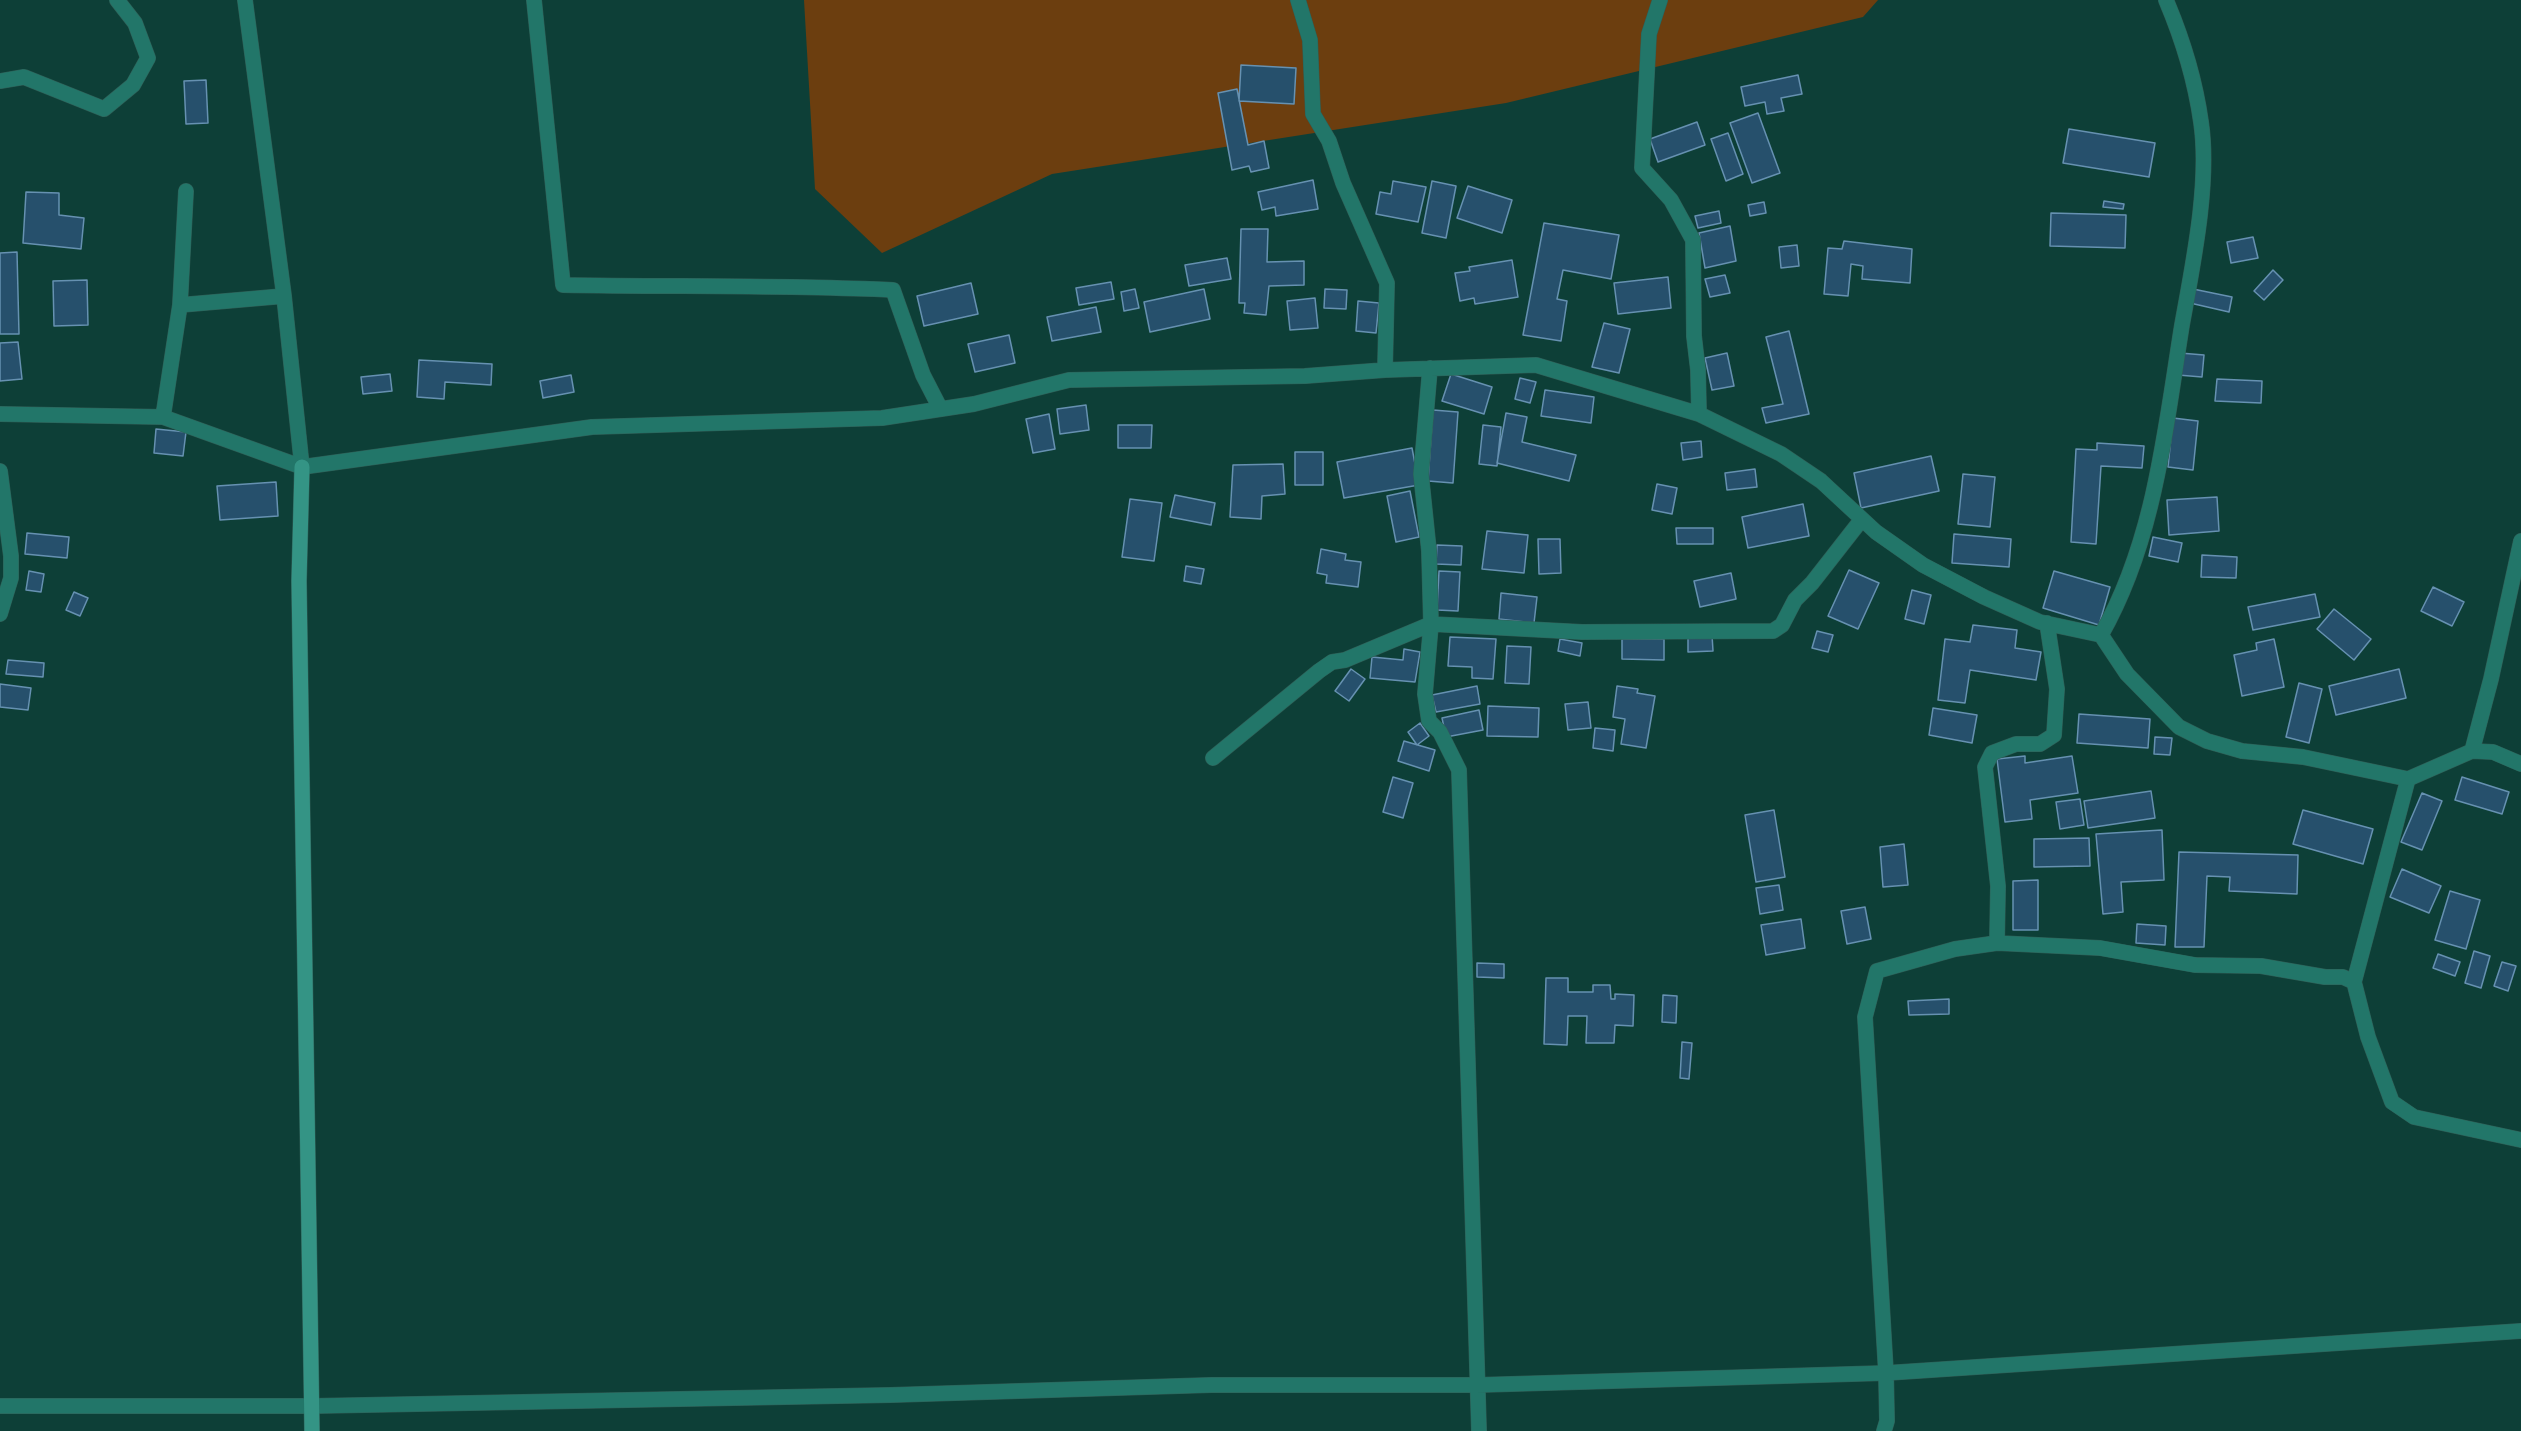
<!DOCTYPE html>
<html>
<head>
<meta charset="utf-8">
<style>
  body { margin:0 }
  canvas { display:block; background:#0d3f37 }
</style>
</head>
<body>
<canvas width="2521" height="1431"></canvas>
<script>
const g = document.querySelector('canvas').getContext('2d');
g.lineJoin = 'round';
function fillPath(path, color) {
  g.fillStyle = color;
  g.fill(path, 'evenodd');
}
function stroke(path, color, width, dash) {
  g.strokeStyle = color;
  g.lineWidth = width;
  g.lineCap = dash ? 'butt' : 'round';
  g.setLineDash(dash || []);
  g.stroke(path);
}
fillPath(new Path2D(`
  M 804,0 L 1878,0 L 1863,17 L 1506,103 L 1052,174 L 882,253 L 815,189 Z`), '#6c3e0f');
const building = new Path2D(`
  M 1241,65 L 1296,68 L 1294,104 L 1239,101 Z
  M 1798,75 L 1802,94 L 1781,98 L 1784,111 L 1767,114 L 1765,102 L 1745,106 L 1741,87 Z
  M 206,80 L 208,123 L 186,124 L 184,81 Z
  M 1237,89 L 1248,145 L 1264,141 L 1269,168 L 1251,172 L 1249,166 L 1232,170 L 1218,93 Z
  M 1758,113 L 1780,173 L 1752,183 L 1730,123 Z
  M 1697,122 L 1705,145 L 1658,162 L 1650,139 Z
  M 2069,129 L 2155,143 L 2149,177 L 2063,163 Z
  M 1728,133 L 1743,174 L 1726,181 L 1711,139 Z
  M 1313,180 L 1318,209 L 1276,216 L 1275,207 L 1262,210 L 1258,192 Z
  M 1393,181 L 1426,187 L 1418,222 L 1376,214 L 1380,192 L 1391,194 Z
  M 1432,181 L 1456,186 L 1446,238 L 1422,233 Z
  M 1468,186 L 1512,200 L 1502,233 L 1457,218 Z
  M 26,192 L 59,193 L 59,215 L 84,218 L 81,249 L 23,243 Z
  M 2104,201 L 2124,204 L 2123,209 L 2103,207 Z
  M 1764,202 L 1766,213 L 1750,216 L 1748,205 Z
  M 1719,211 L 1721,223 L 1698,228 L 1695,216 Z
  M 2051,213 L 2126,215 L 2125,248 L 2050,246 Z
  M 1544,223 L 1619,235 L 1611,279 L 1563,270 L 1557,299 L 1567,301 L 1561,341 L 1523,335 Z
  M 1730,226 L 1736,261 L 1705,268 L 1699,233 Z
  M 1241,229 L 1268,229 L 1267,262 L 1304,261 L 1304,285 L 1269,286 L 1266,315 L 1244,313 L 1245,303 L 1239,303 Z
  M 2253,237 L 2258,258 L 2231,263 L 2227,242 Z
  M 1844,241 L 1912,249 L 1910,283 L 1862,279 L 1863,266 L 1851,264 L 1848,296 L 1824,294 L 1828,248 L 1842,249 Z
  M 1797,245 L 1799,266 L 1781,268 L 1779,247 Z
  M 17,252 L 19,334 L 0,334 L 0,253 Z
  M 1227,258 L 1231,279 L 1189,286 L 1185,265 Z
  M 1512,260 L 1518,297 L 1475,304 L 1474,298 L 1460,301 L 1455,273 L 1470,271 L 1469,267 Z
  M 2273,270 L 2283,280 L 2264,300 L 2254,291 Z
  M 1725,275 L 1730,293 L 1710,297 L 1705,279 Z
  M 1668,277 L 1671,308 L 1618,314 L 1614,283 Z
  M 87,280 L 88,325 L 54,326 L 53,281 Z
  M 1111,282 L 1114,299 L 1079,305 L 1076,288 Z
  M 971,283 L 978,314 L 924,326 L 917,296 Z
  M 1135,289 L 1139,308 L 1124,311 L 1121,292 Z
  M 1204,289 L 1210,319 L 1150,332 L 1144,302 Z
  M 1325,289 L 1347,290 L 1346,309 L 1324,308 Z
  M 2193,289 L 2232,297 L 2229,312 L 2190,303 Z
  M 1315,298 L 1318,328 L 1290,330 L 1287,301 Z
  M 1358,301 L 1379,303 L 1376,333 L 1356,331 Z
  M 1096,307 L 1101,332 L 1052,341 L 1047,317 Z
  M 1604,323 L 1630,329 L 1619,373 L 1592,367 Z
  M 1789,331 L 1809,414 L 1766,423 L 1762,408 L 1783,404 L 1766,337 Z
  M 1009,335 L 1015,363 L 975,372 L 968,344 Z
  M 18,342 L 22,379 L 0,381 L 0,343 Z
  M 1727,353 L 1734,386 L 1712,390 L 1705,358 Z
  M 2180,353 L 2204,355 L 2202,377 L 2178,375 Z
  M 419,360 L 492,364 L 491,385 L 445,382 L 444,399 L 417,397 Z
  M 390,374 L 392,391 L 363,394 L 361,377 Z
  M 1451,374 L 1492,387 L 1484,414 L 1442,401 Z
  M 571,375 L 574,392 L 543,398 L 540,381 Z
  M 1520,378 L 1536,382 L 1530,403 L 1515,399 Z
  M 2217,379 L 2262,381 L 2261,403 L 2215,401 Z
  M 1545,390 L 1594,397 L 1591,423 L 1541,416 Z
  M 1086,405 L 1089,430 L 1060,434 L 1057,409 Z
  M 1433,410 L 1458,412 L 1453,483 L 1428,481 Z
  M 1506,413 L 1527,417 L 1522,442 L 1576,455 L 1569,481 L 1497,463 Z
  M 1049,414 L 1055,449 L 1033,453 L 1026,419 Z
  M 2173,418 L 2198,421 L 2193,470 L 2168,467 Z
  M 1118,425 L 1152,425 L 1151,448 L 1118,448 Z
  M 1483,425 L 1501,427 L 1497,466 L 1479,464 Z
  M 156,429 L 186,432 L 183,456 L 154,453 Z
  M 1701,441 L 1702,457 L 1683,460 L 1681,443 Z
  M 2097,443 L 2144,446 L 2142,468 L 2101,466 L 2096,544 L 2071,542 L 2076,449 L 2097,450 Z
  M 1412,448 L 1419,485 L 1344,498 L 1337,462 Z
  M 1295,452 L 1323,452 L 1323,485 L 1295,485 Z
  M 1931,456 L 1939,491 L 1861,508 L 1854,473 Z
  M 1283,464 L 1285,494 L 1262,496 L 1261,519 L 1230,517 L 1233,465 Z
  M 1755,469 L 1757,487 L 1727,490 L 1725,473 Z
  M 1963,474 L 1995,477 L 1990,527 L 1958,524 Z
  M 276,482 L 278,516 L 220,520 L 217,486 Z
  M 1657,484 L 1677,488 L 1672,514 L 1652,510 Z
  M 1410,491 L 1419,537 L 1396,542 L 1387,496 Z
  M 1175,495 L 1215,503 L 1211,525 L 1170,517 Z
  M 2217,497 L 2219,531 L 2169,535 L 2167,500 Z
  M 1130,499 L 1162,503 L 1154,561 L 1122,557 Z
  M 1803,504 L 1809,536 L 1748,548 L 1742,517 Z
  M 1676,528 L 1713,528 L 1713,544 L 1677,544 Z
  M 1487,531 L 1528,535 L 1524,573 L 1482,569 Z
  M 27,533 L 69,537 L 67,558 L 25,554 Z
  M 1954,534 L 2011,539 L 2009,567 L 1952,563 Z
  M 2153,537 L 2182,543 L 2178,562 L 2149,556 Z
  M 1538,539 L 1560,539 L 1561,573 L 1539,574 Z
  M 1437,545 L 1462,546 L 1461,565 L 1436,564 Z
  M 1321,549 L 1346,554 L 1345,560 L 1361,562 L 1358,587 L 1326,583 L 1327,575 L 1317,573 Z
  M 2202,555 L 2237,557 L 2236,578 L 2201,577 Z
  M 1186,566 L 1204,569 L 1201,584 L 1184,581 Z
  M 1849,570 L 1879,583 L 1858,629 L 1828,616 Z
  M 29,571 L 44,574 L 41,592 L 26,590 Z
  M 1439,571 L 1460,572 L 1458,611 L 1437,610 Z
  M 2054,571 L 2110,587 L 2099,625 L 2043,608 Z
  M 1731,573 L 1736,599 L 1700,607 L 1694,581 Z
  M 2433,587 L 2464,602 L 2452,626 L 2421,611 Z
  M 1912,590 L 1931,595 L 1924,624 L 1905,619 Z
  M 74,592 L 88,598 L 80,616 L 66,610 Z
  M 1501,593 L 1537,597 L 1534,623 L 1499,619 Z
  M 2315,594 L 2320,617 L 2253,630 L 2248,607 Z
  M 2334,609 L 2371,639 L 2354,660 L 2317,629 Z
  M 1973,625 L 2017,630 L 2015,648 L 2041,652 L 2036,680 L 1970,670 L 1965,703 L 1938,700 L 1945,639 L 1970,642 Z
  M 1817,631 L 1833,635 L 1828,652 L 1812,648 Z
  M 1712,635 L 1713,651 L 1688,652 L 1688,636 Z
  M 1450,637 L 1496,639 L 1493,679 L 1472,678 L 1472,667 L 1448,666 Z
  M 1560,639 L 1582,643 L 1580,656 L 1558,651 Z
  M 1622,639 L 1664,639 L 1664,660 L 1622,659 Z
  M 2274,639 L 2284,687 L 2242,696 L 2234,655 L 2257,650 L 2256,643 Z
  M 1507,646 L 1531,647 L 1529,684 L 1505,683 Z
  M 1404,649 L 1420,652 L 1415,682 L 1370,678 L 1372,657 L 1403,660 Z
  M 8,660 L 44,663 L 43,677 L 6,674 Z
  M 1351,669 L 1365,679 L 1349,701 L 1335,691 Z
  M 2399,669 L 2406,698 L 2336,715 L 2329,686 Z
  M 2299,683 L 2322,689 L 2309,743 L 2286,737 Z
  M 0,684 L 31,688 L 28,710 L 0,707 Z
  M 1477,686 L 1480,704 L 1436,712 L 1432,695 Z
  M 1617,686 L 1638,689 L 1637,693 L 1655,696 L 1646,748 L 1621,744 L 1625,719 L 1613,717 Z
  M 1588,702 L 1591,728 L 1568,730 L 1565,704 Z
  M 1488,706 L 1539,708 L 1538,737 L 1487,736 Z
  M 1933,708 L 1977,715 L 1972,743 L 1929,735 Z
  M 1479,710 L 1483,730 L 1446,737 L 1442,718 Z
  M 2079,714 L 2150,719 L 2148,748 L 2077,743 Z
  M 1420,723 L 1429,736 L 1417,745 L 1408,732 Z
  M 1595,728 L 1615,730 L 1613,751 L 1593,748 Z
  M 2155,737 L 2172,738 L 2170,755 L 2154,754 Z
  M 1404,741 L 1435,750 L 1429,771 L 1398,761 Z
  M 2025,756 L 2025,763 L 2072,756 L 2078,793 L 2030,800 L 2032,819 L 2005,822 L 1997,759 Z
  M 1393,777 L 1413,783 L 1403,818 L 1383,812 Z
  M 2462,777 L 2509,792 L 2502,814 L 2455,800 Z
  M 2151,791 L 2155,818 L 2088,828 L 2084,801 Z
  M 2422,793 L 2442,801 L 2422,850 L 2401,842 Z
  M 2080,799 L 2084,825 L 2060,829 L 2056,802 Z
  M 1774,810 L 1785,877 L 1756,882 L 1745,815 Z
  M 2303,810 L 2373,829 L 2363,864 L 2293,844 Z
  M 2162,830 L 2164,880 L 2121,882 L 2123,912 L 2103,914 L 2096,834 Z
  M 2089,838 L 2090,866 L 2034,867 L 2034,839 Z
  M 1904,844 L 1908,885 L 1883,887 L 1880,847 Z
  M 2179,852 L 2298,855 L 2297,894 L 2229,891 L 2230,877 L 2207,876 L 2204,947 L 2175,947 Z
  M 2402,869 L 2441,886 L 2429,913 L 2390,897 Z
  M 2038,880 L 2038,930 L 2013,930 L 2013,881 Z
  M 1779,885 L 1783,910 L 1760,914 L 1756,888 Z
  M 2450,891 L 2480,900 L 2466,949 L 2435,940 Z
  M 1865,907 L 1871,939 L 1847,944 L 1841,911 Z
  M 1801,919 L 1805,948 L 1766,955 L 1761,925 Z
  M 2137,924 L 2166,926 L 2165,945 L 2136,943 Z
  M 2474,951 L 2490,956 L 2481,988 L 2465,983 Z
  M 2438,954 L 2460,962 L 2455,976 L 2433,968 Z
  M 2502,962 L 2516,966 L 2508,991 L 2494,986 Z
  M 1477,963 L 1504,964 L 1504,978 L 1477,977 Z
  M 1546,978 L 1568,978 L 1568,992 L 1593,992 L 1593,985 L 1610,985 L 1611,999 L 1615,999 L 1615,994 L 1634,995 L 1633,1026 L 1615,1025 L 1614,1043 L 1586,1043 L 1587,1016 L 1568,1016 L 1567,1045 L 1544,1044 Z
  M 1663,995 L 1677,996 L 1676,1023 L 1662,1022 Z
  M 1949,999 L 1949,1014 L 1909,1015 L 1908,1001 Z
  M 1682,1042 L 1692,1043 L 1689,1079 L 1680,1078 Z`);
fillPath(building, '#26506c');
stroke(building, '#6691b1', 1.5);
const street = new Path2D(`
  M 245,0 L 284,296 L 302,467
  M 534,0 L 563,285 C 673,287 783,285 893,290 L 923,375 L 940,408
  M 1298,0 L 1310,40 L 1313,114 L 1329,141 L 1343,183 L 1387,283 L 1385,370
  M 1660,0 L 1649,34 L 1642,168 L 1671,200 L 1693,240 L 1694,336 L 1698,370 L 1699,414
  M 0,81 L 24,77 L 104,109 L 133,85 L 148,58 L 135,23 L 117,0
  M 186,191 L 180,305 L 284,296
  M 1430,368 L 1421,474 L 1429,551 L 1431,624 L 1425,694 L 1429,721 L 1440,732 L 1459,770 L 1479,1431
  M 0,414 L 163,417 L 302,467 L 592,427 L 882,418 L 974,404 L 1069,380 L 1305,376 L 1385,370 L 1536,365 L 1699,414 L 1781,454 L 1821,481 L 1876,532 L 1923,565 L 1984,597 L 2040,622 L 2101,635 L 2127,674 L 2179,727 L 2207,741 L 2242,751 L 2303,757 L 2408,779 L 2472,751 L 2493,752 L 2521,764
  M 163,417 L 180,305
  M 0,471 L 11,556 L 11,578 L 0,614
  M 2101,635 C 2155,540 2165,430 2182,325 C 2193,264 2210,182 2201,122 C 2195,79 2183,40 2166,0
  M 2472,751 L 2491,679 L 2521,541
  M 1213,758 L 1319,671 L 1332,662 L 1345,660 L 1431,624 L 1582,632 L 1773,631 L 1782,625 L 1795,600 L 1812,583 L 1862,519
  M 2408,779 L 2354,982 L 2368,1037 L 2392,1102 L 2414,1117 L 2521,1140
  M 1997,943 L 1998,886 L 1985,767 L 1992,753 L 2016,744 L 2040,744 L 2054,735 L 2057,689 L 2047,623
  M 0,1406 L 312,1406 L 891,1395 L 1211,1385 L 1477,1385 L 1886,1373 L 2521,1331
  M 1884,1431 L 1887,1421 L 1886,1373 L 1865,1017 L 1877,971 L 1955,949 L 1997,943 L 2100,948 L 2195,965 L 2261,966 L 2325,977 L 2343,977 L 2354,982`);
const secondary = new Path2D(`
  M 302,467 L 299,581 L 312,1431`);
stroke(street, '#305f57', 16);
stroke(secondary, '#305f57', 16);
stroke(street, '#227669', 15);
stroke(secondary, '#349485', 15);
</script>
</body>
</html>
